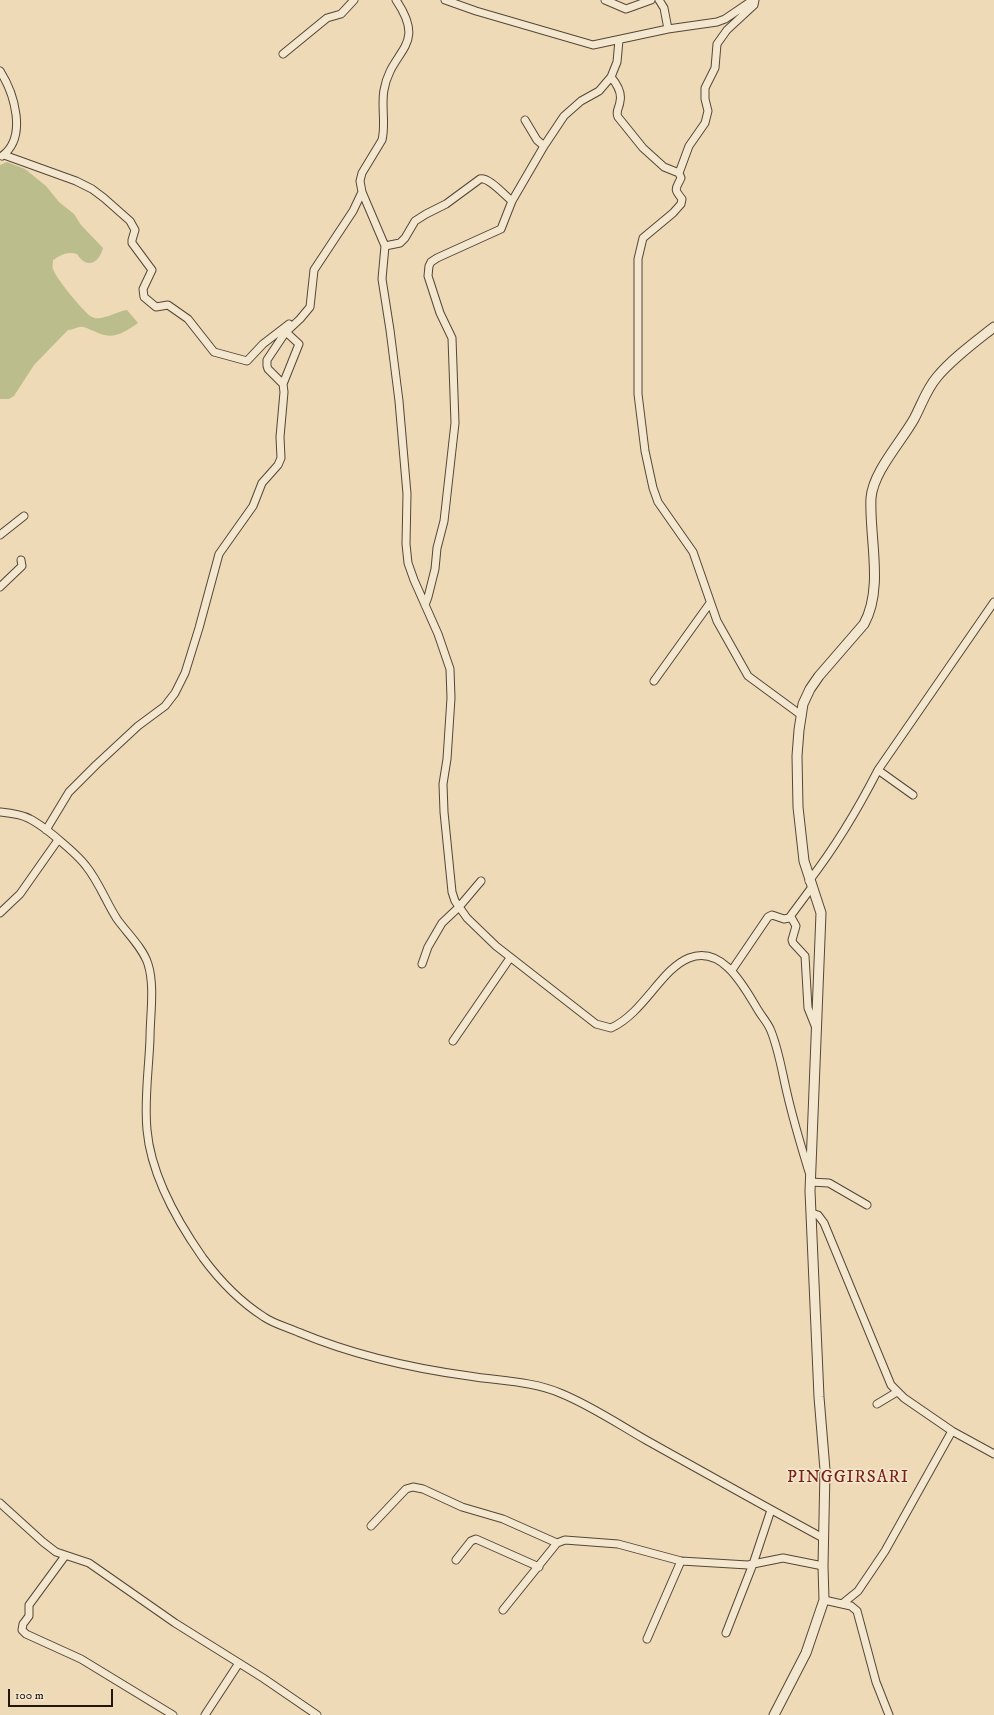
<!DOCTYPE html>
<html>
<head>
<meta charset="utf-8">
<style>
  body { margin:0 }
  #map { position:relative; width:994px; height:1715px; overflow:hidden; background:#eedab6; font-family:"IM FELL DW Pica",serif }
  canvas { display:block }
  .scale { position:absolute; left:8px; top:1689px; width:105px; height:18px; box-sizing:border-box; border:2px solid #22150b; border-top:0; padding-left:5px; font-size:12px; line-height:14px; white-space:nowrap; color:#22150b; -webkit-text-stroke:3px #f4e7d0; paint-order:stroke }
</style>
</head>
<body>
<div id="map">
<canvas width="994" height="1715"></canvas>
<div class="scale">100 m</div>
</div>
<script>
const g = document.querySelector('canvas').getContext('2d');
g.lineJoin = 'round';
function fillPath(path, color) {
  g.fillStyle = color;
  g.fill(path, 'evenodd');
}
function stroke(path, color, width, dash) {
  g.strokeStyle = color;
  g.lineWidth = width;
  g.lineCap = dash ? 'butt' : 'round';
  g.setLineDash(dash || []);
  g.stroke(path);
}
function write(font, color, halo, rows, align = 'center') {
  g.font = font + ' "IM FELL DW Pica",serif';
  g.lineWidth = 3;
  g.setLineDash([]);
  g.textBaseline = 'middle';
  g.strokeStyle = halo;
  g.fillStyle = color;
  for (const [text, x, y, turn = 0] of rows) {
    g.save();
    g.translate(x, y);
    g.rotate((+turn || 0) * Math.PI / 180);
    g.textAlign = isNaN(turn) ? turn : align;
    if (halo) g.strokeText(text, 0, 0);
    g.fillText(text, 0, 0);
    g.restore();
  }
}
fillPath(new Path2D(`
  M 7,162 L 25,169 L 46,186 L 59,202 L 74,214 L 81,225 L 103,248 C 99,264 86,269 77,254 C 67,251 61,255 53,260 C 53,263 52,267 53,269 C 55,277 85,314 92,317 C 101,322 117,311 127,310 L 138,323 C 125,332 114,340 98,333 C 93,331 88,328 83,327 C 78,326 74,330 68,330 L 34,365 L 14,396 L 9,399 L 0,399 L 0,165 Z`), '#bbbe8c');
const minor = new Path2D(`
  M 396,0 C 428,47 391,49 384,90 C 381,106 386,124 382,140 L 362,173 L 360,181 L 362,192 L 385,246 L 382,279 L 390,330 L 399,401 L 407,494 L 406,544 L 408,563 L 414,580 L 438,634 L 450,669 L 451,698 L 447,759 L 443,784 L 444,812 L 452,892 L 455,901 L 467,918 L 496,946 L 596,1024 L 611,1028 C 644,1013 661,969 689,958 C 723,945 744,987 758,1010 C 762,1017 768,1023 771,1031 C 779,1051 782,1072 787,1093 C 793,1119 801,1146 809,1172
  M 445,0 L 476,11 L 593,45 L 668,29 L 717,22 L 725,19 L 753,0
  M 605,0 L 626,9 L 651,0
  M 659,0 L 664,8 L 668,29
  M 755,0 L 754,5 L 727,30 L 717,44 L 715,68 L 705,88 L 705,99 L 708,111 L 705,123 L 689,146 L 679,173 L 681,178 C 676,189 673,188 682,199 L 681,204 L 673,213 L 643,238 L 638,259 L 638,394 L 645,451 L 653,488 L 658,502 L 693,552 L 717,621 L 748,676 L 801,715
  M 283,54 L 327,18 L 341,14 L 354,0
  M 0,71 C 14,93 28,137 2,156
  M 611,77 C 616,83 622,93 620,101 C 620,107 615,111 618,117 L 643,148 L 664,167 L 679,173
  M 525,120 L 537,140 L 544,146
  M 4,155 L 76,181 L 92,189 L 104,198 L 130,221 L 135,230 L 132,240 L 132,243 L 152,270 L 143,289 L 144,297 L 156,307 L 168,305 L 188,319 L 214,352 L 247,361 L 263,344 L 289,324
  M 385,246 L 400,243 L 405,238 L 415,221 L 426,214 L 446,204 L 480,179 C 489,177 504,195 512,201
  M 283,384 L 299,344 L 286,332
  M 0,535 L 24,516
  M 0,587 L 22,566 L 21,560
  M 425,605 L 428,597 L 435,569 L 437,548 L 444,521 L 455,423 L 452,338 L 440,313 L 428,276 L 429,266 L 431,262 L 437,258 L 501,229 L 512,201 L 544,146 L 564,116 L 581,101 L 599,91 L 611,77 L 617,62 L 619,40
  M 654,681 L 710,603
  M 878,770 L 913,795
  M 0,812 C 10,813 21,814 30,819 C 44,826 77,854 86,866 C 99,882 106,902 117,919 C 127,933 143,948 148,964 C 155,986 150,1016 150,1038 C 149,1068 144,1100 147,1130 C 151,1175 177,1221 203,1258 C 220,1281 239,1301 264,1317 C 274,1324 287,1327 298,1332 C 353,1355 410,1368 469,1376 C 499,1381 532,1381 560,1393 C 590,1405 618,1424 646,1440 C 705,1473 764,1506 823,1538
  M 46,830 L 69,792 L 96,765 L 138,726 L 165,706 L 175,693 L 185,673 L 199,628 L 219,554 L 253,506 L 262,483 L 278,465 L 281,458 L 280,437 L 284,392 L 283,384 L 268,369 L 267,366 L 267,360 L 285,333 L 300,319 L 310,307 L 314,270 L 353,211 L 362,192
  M 809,881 C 836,846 858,809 878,770 L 994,602
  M 0,913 L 20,894 L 58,840
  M 791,917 L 796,926 L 792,940 L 793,943 L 805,956 L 808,1008 L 816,1028
  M 422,964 L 428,947 L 442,923 L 459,907 L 481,881
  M 732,970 L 768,917 L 772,915 L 784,919 L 789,918 L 812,887
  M 453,1041 L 510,958
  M 810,1182 L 829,1183 L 867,1205
  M 811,1213 L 818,1215 L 824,1223 L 891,1385 L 904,1398 L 952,1431 L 994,1454
  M 877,1404 L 897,1392
  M 0,1503 L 43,1542 L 56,1552 L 89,1563 L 175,1623 L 263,1678 L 317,1715
  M 371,1526 L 406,1489 L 413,1487 L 423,1489 L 462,1507 L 503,1519 L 557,1543
  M 65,1556 L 29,1605 L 29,1616 L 23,1624 L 22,1630 L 26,1634 L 81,1659 L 173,1715
  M 456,1560 L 471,1541 L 476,1539 L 539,1567
  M 824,1600 L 851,1606 L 857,1611 L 876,1682 L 889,1715
  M 842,1604 L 858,1591 L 885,1551 L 952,1431
  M 503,1610 L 557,1543 L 565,1540 L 618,1544 L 681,1561 L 748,1565 L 783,1558 L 823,1566
  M 726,1633 L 753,1564 L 771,1510
  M 647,1639 L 681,1561
  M 205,1715 L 239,1663`);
const tertiary = new Path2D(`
  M 774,1715 L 806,1653 L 824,1600 L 823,1566 L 825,1470 L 819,1397 L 810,1191 L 821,913 L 804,861 L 798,807 L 797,756 L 799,730 L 803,704 L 810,689 L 819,676 L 864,624 C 884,588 869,537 871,498 C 873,472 901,442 914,419 C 922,404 926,390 937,377 C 953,358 975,342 994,327`);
stroke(minor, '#554636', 9);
stroke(tertiary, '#554636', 11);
stroke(minor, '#f4e7d0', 7);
stroke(tertiary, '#f4e7d0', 9);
g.letterSpacing = '1px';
write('17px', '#7a1f14', '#f4e7d0', [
  ["PINGGIRSARI",848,1478]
]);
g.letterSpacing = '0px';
</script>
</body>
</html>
